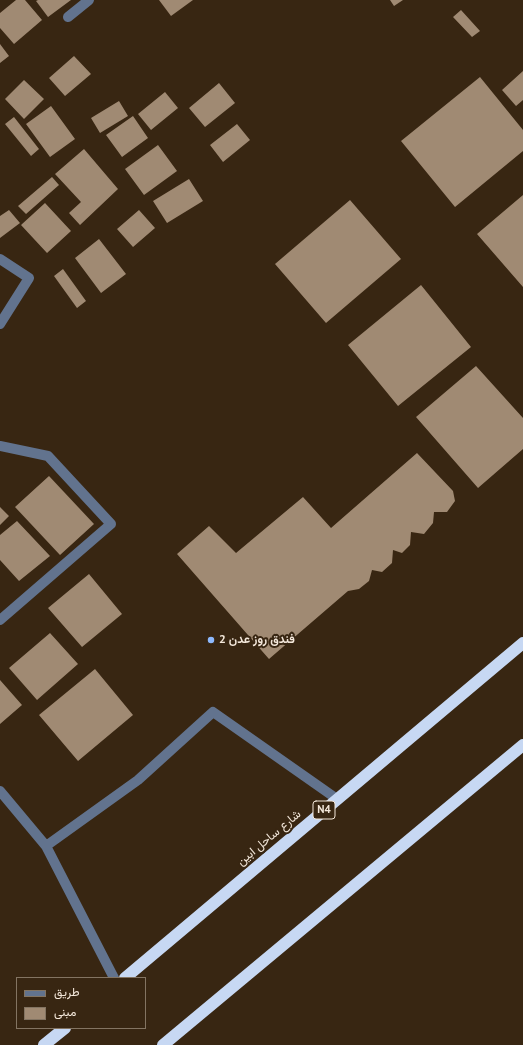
<!DOCTYPE html>
<html>
<head>
<meta charset="utf-8">
<style>
  body { margin:0 }
  #map { position:relative; width:523px; height:1045px; overflow:hidden; background:#382612; font-family:"PT Sans",Vazirmatn,sans-serif }
  canvas { display:block }
  .legend { position:absolute; left:16px; top:977px; width:130px; height:52px; box-sizing:border-box; background:#382612; border:1px solid #837462; margin:0; padding:5px 7px; list-style:none; font-size:12px; color:#f4e8db }
  .legend li { display:flex; align-items:center; gap:8px; height:20px }
  .legend b { width:20px; border:1px solid #837462 }
</style>
</head>
<body>
<div id="map">
<canvas width="523" height="1045"></canvas>
<ul class="legend">
<li><b style="height:5px;background:#62738e"></b>طريق</li>
<li><b style="height:11px;background:#a08a73"></b>مبنى</li>
</ul>
</div>
<script>
const g = document.querySelector('canvas').getContext('2d');
g.lineJoin = 'round';
function fillPath(path, color) {
  g.fillStyle = color;
  g.fill(path, 'evenodd');
}
function stroke(path, color, width, dash) {
  g.strokeStyle = color;
  g.lineWidth = width;
  g.lineCap = dash ? 'butt' : 'round';
  g.setLineDash(dash || []);
  g.stroke(path);
}
function write(font, color, halo, rows, align = 'center') {
  g.font = font + ' "PT Sans",Vazirmatn,sans-serif';
  g.lineWidth = 4;
  g.setLineDash([]);
  g.textBaseline = 'middle';
  g.strokeStyle = halo;
  g.fillStyle = color;
  for (const [text, x, y, turn = 0] of rows) {
    g.save();
    g.translate(x, y);
    g.rotate((+turn || 0) * Math.PI / 180);
    g.textAlign = isNaN(turn) ? turn : align;
    if (halo) g.strokeText(text, 0, 0);
    g.fillText(text, 0, 0);
    g.restore();
  }
}
fillPath(new Path2D(`
  M 16,0 L 25,0 L 42,20 L 14,44 L 0,28 L 0,13 Z
  M 38,0 L 71,0 L 48,17 L 36,1 Z
  M 159,0 L 193,0 L 171,16 Z
  M 390,0 L 403,0 L 394,6 Z
  M 461,10 L 480,31 L 472,37 L 453,17 Z
  M 0,44 L 9,56 L 0,63 Z
  M 74,56 L 91,74 L 65,96 L 49,78 Z
  M 523,71 L 523,100 L 516,106 L 502,90 Z
  M 480,77 L 523,130 L 523,151 L 455,207 L 401,141 Z
  M 24,80 L 44,99 L 24,119 L 5,99 Z
  M 219,83 L 235,103 L 205,127 L 189,108 Z
  M 165,92 L 178,108 L 151,130 L 138,114 Z
  M 119,101 L 128,116 L 100,133 L 91,118 Z
  M 51,106 L 75,139 L 50,157 L 26,124 Z
  M 133,116 L 148,138 L 122,157 L 106,135 Z
  M 14,117 L 39,149 L 31,156 L 5,124 Z
  M 237,124 L 250,140 L 223,162 L 210,145 Z
  M 158,145 L 177,171 L 144,195 L 125,169 Z
  M 84,149 L 118,189 L 80,225 L 69,213 L 81,202 L 55,174 Z
  M 52,177 L 59,185 L 26,214 L 18,206 Z
  M 189,179 L 203,201 L 167,223 L 153,201 Z
  M 523,195 L 523,287 L 477,234 Z
  M 350,200 L 401,259 L 326,323 L 275,264 Z
  M 45,203 L 71,231 L 47,253 L 21,225 Z
  M 9,210 L 20,223 L 0,238 L 0,216 Z
  M 139,210 L 155,228 L 133,247 L 117,229 Z
  M 99,239 L 126,274 L 101,293 L 75,258 Z
  M 63,269 L 86,301 L 77,308 L 54,276 Z
  M 421,285 L 471,347 L 398,406 L 348,345 Z
  M 476,366 L 523,418 L 523,449 L 478,488 L 416,417 Z
  M 417,453 L 453,491 L 455,501 L 447,512 L 434,512 L 433,523 L 424,534 L 411,532 L 410,545 L 402,553 L 393,550 L 392,563 L 382,572 L 372,570 L 369,581 L 359,589 L 348,591 L 269,659 L 177,554 L 209,526 L 236,553 L 303,497 L 331,528 Z
  M 49,476 L 94,524 L 60,555 L 15,507 Z
  M 0,507 L 9,516 L 0,525 Z
  M 17,521 L 50,556 L 19,581 L 0,560 L 0,535 Z
  M 89,574 L 122,614 L 82,647 L 48,608 Z
  M 50,633 L 78,664 L 37,700 L 9,668 Z
  M 95,669 L 133,715 L 78,761 L 39,715 Z
  M 0,680 L 22,705 L 0,724 Z`), '#a08a73');
stroke(new Path2D(`
  M 68,17 L 89,0
  M 0,259 L 29,278 L 0,324
  M 0,446 L 48,456 L 111,524 L 0,620
  M 0,791 L 46,846
  M 114,978 L 46,846 L 138,780 L 213,712 L 337,799`), '#62738e', 10);
stroke(new Path2D(`
  M 125,978 L 523,643
  M 44,1045 L 65,1028
  M 163,1045 L 523,745`), '#c7d8f3', 12);
for (const [x, y, r, color] of [
  [211,640,4,"#8eb9fd"]
]) {
  const dot = new Path2D();
  dot.arc(x, y, r, 0, 2 * Math.PI);
  g.fillStyle = color;
  g.fill(dot);
  stroke(dot, '#382612', 1.5);
}
for (const [x, y, w] of [
  [324,810,22]
]) {
  const box = new Path2D();
  box.roundRect(x - w / 2, y - 9, w, 18, 3);
  g.fillStyle = '#382612';
  g.fill(box);
  stroke(box, '#f4e8db', 1);
}
write('bold 11px', '#f4e8db', null, [
  ["N4",324,810]
]);
write('bold 12px', '#f4e8db', '#382612', [
  ["فندق روز عدن 2",219,640]
], 'left');
write('12px', '#f4e8db', '#382612', [
  ["شارع ساحل ابين",269,838,-40]
]);
</script>
</body>
</html>
